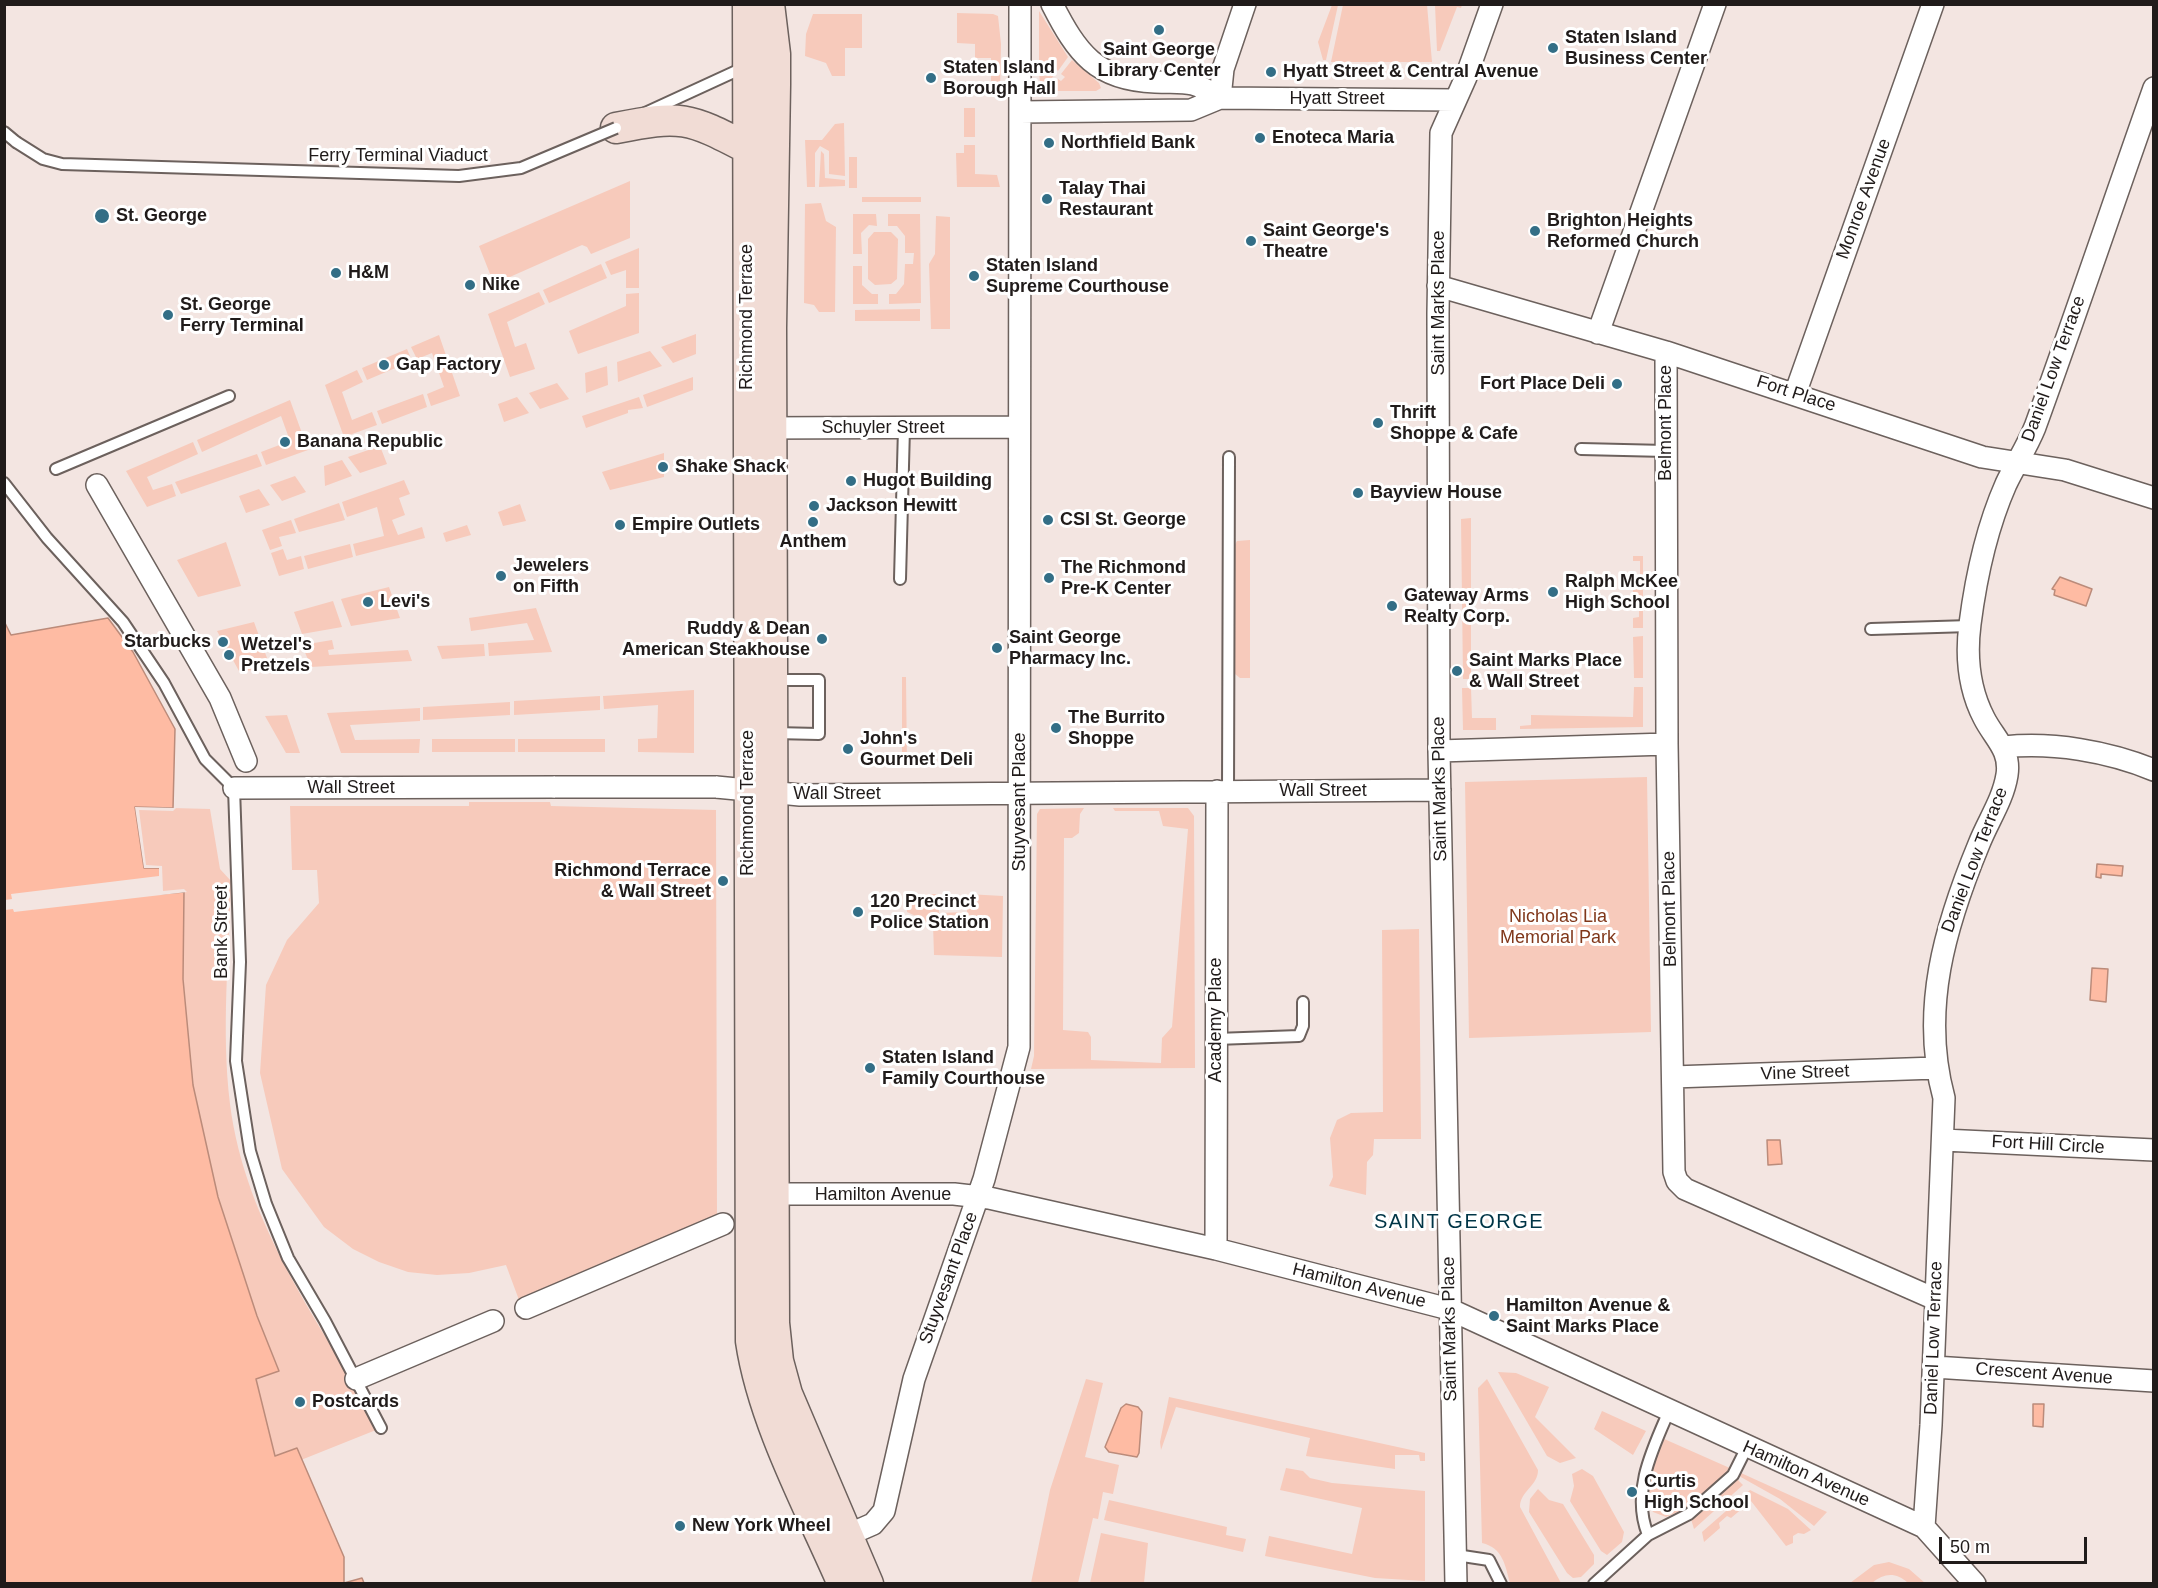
<!DOCTYPE html>
<html>
<head>
<meta charset="utf-8">
<style>
  body { margin:0 }
  #map { position:relative; width:2158px; height:1588px; overflow:hidden; background:#f3e5e1; font-family:Helvetica,sans-serif }
  canvas { display:block }
  .frame { position:absolute; inset:0; border:6px solid #201b1a; pointer-events:none }
  .scale { position:absolute; left:1939px; top:1537px; width:148px; height:27px; box-sizing:border-box; border:3px solid #201b1a; border-top:0; padding-left:8px; font-size:18px; line-height:21px; white-space:nowrap; color:#201b1a; -webkit-text-stroke:4px #fff; paint-order:stroke }
</style>
</head>
<body>
<div id="map">
<canvas width="2158" height="1588"></canvas>
<div class="frame"></div>
<div class="scale">50 m</div>
</div>
<script>
const g = document.querySelector('canvas').getContext('2d');
g.lineJoin = 'round';
function fillPath(path, color) {
  g.fillStyle = color;
  g.fill(path, 'evenodd');
}
function stroke(path, color, width, dash) {
  g.strokeStyle = color;
  g.lineWidth = width;
  g.lineCap = dash ? 'butt' : 'round';
  g.setLineDash(dash || []);
  g.stroke(path);
}
function write(font, color, halo, rows, align = 'center') {
  g.font = font + ' Helvetica,sans-serif';
  g.lineWidth = 6;
  g.setLineDash([]);
  g.textBaseline = 'middle';
  g.strokeStyle = halo;
  g.fillStyle = color;
  for (const [text, x, y, turn = 0] of rows) {
    g.save();
    g.translate(x, y);
    g.rotate((+turn || 0) * Math.PI / 180);
    g.textAlign = isNaN(turn) ? turn : align;
    if (halo) g.strokeText(text, 0, 0);
    g.fillText(text, 0, 0);
    g.restore();
  }
}
fillPath(new Path2D(`
  M 1332,5 L 1338,5 L 1326,60 L 1323,60 L 1318,42 Z
  M 1343,5 L 1427,5 L 1432,62 L 1331,62 Z
  M 1435,5 L 1462,5 L 1461,8 L 1457,7 L 1440,51 L 1437,51 Z
  M 1039,11 L 1068,57 L 1058,71 L 1056,69 L 1052,73 L 1054,75 L 1047,85 L 1040,82 L 1039,73 Z
  M 957,13 L 993,14 L 998,16 L 1001,44 L 1000,93 L 987,93 L 987,81 L 991,81 L 991,58 L 975,58 L 975,44 L 957,43 Z
  M 813,14 L 862,14 L 862,48 L 845,48 L 845,76 L 832,76 L 826,63 L 805,56 L 806,34 Z
  M 1072,60 L 1099,83 L 1101,88 L 1096,91 L 1055,91 L 1051,88 L 1058,79 L 1061,81 L 1065,77 L 1061,74 Z
  M 964,108 L 975,108 L 975,137 L 964,137 Z
  M 844,123 L 845,176 L 829,174 L 829,151 L 820,146 L 815,153 L 815,187 L 807,187 L 805,140 L 822,140 L 835,124 Z
  M 964,145 L 975,145 L 975,174 L 997,175 L 1000,187 L 957,187 L 956,153 L 964,153 Z
  M 821,151 L 824,154 L 825,178 L 845,180 L 845,186 L 819,187 Z
  M 849,157 L 857,157 L 857,188 L 849,188 Z
  M 630,181 L 630,238 L 591,254 L 587,247 L 582,245 L 494,284 L 479,246 Z
  M 862,197 L 921,197 L 921,202 L 862,202 Z
  M 821,203 L 826,221 L 836,227 L 835,312 L 819,312 L 814,305 L 804,303 L 805,204 Z
  M 853,214 L 876,214 L 877,226 L 869,225 L 861,233 L 862,254 L 853,254 Z
  M 888,214 L 920,214 L 921,303 L 889,304 L 889,294 L 896,294 L 904,284 L 905,264 L 913,264 L 914,253 L 905,253 L 905,236 L 897,226 L 888,226 Z
  M 936,216 L 950,217 L 950,329 L 931,329 L 929,264 L 935,254 Z
  M 874,232 L 891,232 L 898,239 L 897,279 L 891,284 L 875,285 L 868,279 L 868,239 Z
  M 639,248 L 639,288 L 626,288 L 626,270 L 611,275 L 605,262 Z
  M 601,264 L 607,278 L 549,303 L 543,290 Z
  M 853,266 L 862,266 L 862,285 L 872,294 L 878,294 L 878,304 L 853,304 Z
  M 539,292 L 545,304 L 507,322 L 515,347 L 526,343 L 535,369 L 510,377 L 488,314 Z
  M 639,293 L 639,333 L 578,354 L 569,331 L 626,306 L 626,294 Z
  M 920,309 L 920,321 L 855,321 L 855,310 Z
  M 696,334 L 696,354 L 673,363 L 661,347 Z
  M 439,335 L 460,396 L 431,406 L 427,394 L 444,387 L 432,353 L 417,359 L 411,347 Z
  M 407,349 L 412,361 L 367,380 L 362,368 Z
  M 650,351 L 662,366 L 618,382 L 617,362 Z
  M 607,366 L 608,385 L 586,393 L 585,373 Z
  M 357,370 L 363,382 L 342,392 L 352,420 L 372,412 L 377,425 L 344,437 L 325,385 Z
  M 693,377 L 693,390 L 647,407 L 643,395 Z
  M 557,383 L 569,399 L 540,409 L 529,393 Z
  M 423,394 L 427,407 L 382,424 L 377,411 Z
  M 517,397 L 529,413 L 504,422 L 498,404 Z
  M 639,397 L 643,408 L 628,410 L 628,413 L 586,428 L 582,416 Z
  M 290,400 L 308,450 L 266,465 L 261,452 L 290,441 L 281,416 L 202,452 L 197,440 Z
  M 193,442 L 198,454 L 147,477 L 153,490 L 172,484 L 176,496 L 147,507 L 126,471 Z
  M 380,446 L 387,464 L 360,473 L 348,457 Z
  M 664,453 L 664,477 L 610,490 L 602,472 Z
  M 257,454 L 262,466 L 181,494 L 175,482 Z
  M 342,460 L 352,476 L 325,486 L 324,466 Z
  M 295,476 L 306,492 L 282,501 L 270,485 Z
  M 404,480 L 410,494 L 399,498 L 405,515 L 392,520 L 398,535 L 422,527 L 425,538 L 356,556 L 353,544 L 384,536 L 377,507 L 347,517 L 342,502 Z
  M 259,489 L 270,505 L 246,513 L 239,496 Z
  M 339,503 L 345,520 L 299,532 L 294,519 Z
  M 520,504 L 526,521 L 503,526 L 498,512 Z
  M 1471,518 L 1471,679 L 1463,679 L 1461,519 Z
  M 291,520 L 296,533 L 279,537 L 282,546 L 270,550 L 262,530 Z
  M 467,525 L 471,535 L 446,542 L 443,533 Z
  M 1250,540 L 1250,678 L 1240,678 L 1235,674 L 1233,548 L 1237,541 Z
  M 226,542 L 241,586 L 198,597 L 177,560 Z
  M 350,544 L 353,557 L 308,569 L 304,556 Z
  M 283,549 L 287,560 L 301,556 L 304,569 L 279,576 L 271,553 Z
  M 1633,556 L 1643,556 L 1643,628 L 1633,628 L 1633,618 L 1639,617 L 1639,599 L 1633,599 L 1633,579 L 1640,579 L 1640,561 L 1633,561 Z
  M 389,587 L 400,618 L 351,626 L 341,599 Z
  M 333,601 L 342,627 L 302,634 L 294,612 Z
  M 536,608 L 552,652 L 489,656 L 488,643 L 534,640 L 527,623 L 471,631 L 469,618 Z
  M 254,622 L 271,669 L 239,671 L 217,631 Z
  M 1643,636 L 1643,678 L 1634,678 L 1633,637 Z
  M 332,640 L 334,649 L 328,650 L 329,655 L 408,650 L 412,661 L 311,667 L 302,645 Z
  M 484,644 L 485,656 L 442,659 L 437,646 Z
  M 902,677 L 906,677 L 907,767 L 902,767 Z
  M 1634,687 L 1643,687 L 1643,727 L 1520,729 L 1520,726 L 1531,725 L 1531,715 L 1633,717 Z
  M 1462,688 L 1471,688 L 1472,718 L 1496,718 L 1496,730 L 1463,730 Z
  M 694,690 L 694,753 L 638,752 L 638,739 L 657,738 L 658,705 L 604,709 L 603,696 Z
  M 600,696 L 600,710 L 514,715 L 514,701 Z
  M 510,702 L 510,715 L 423,720 L 423,707 Z
  M 420,708 L 420,721 L 350,725 L 355,740 L 420,739 L 419,753 L 341,753 L 327,713 Z
  M 287,715 L 300,753 L 286,753 L 265,716 Z
  M 432,739 L 515,739 L 515,752 L 432,752 Z
  M 518,739 L 605,739 L 605,752 L 518,752 Z
  M 1647,777 L 1651,1032 L 1469,1038 L 1465,782 Z
  M 469,802 L 550,802 L 551,806 L 716,810 L 717,1221 L 519,1300 L 506,1265 L 469,1273 L 437,1275 L 408,1272 L 379,1262 L 353,1249 L 324,1227 L 282,1169 L 260,1073 L 266,985 L 287,940 L 319,903 L 317,870 L 292,870 L 290,806 L 469,806 Z
  M 135,807 L 210,809 L 220,869 L 231,881 C 229,955 221,1030 230,1104 C 245,1224 321,1326 381,1428 L 301,1460 L 296,1448 L 275,1456 L 255,1379 L 279,1370 L 257,1316 L 218,1197 L 193,1085 L 183,978 L 184,892 L 160,894 L 144,868 Z
  M 1084,808 L 1080,814 L 1079,833 L 1072,838 L 1064,838 L 1063,1030 L 1088,1032 L 1091,1037 L 1091,1060 L 1161,1063 L 1162,1038 L 1172,1027 L 1188,829 L 1163,826 L 1159,811 L 1115,811 L 1113,808 L 1188,808 L 1194,816 L 1195,1068 L 1031,1069 L 1034,1056 L 1037,814 L 1040,809 Z
  M 908,894 L 938,894 L 939,913 L 967,912 L 967,894 L 1003,896 L 1002,957 L 934,955 L 933,924 L 907,912 Z
  M 1419,929 L 1421,1139 L 1374,1139 L 1373,1155 L 1367,1162 L 1366,1195 L 1329,1186 L 1333,1177 L 1330,1138 L 1337,1120 L 1351,1113 L 1383,1112 L 1382,930 Z
  M 1498,1372 L 1516,1373 L 1549,1387 L 1535,1417 L 1576,1458 L 1560,1463 L 1547,1456 Z
  M 1086,1379 L 1103,1383 L 1085,1457 L 1119,1465 L 1113,1494 L 1103,1492 L 1098,1519 L 1093,1518 L 1078,1583 L 1031,1583 L 1050,1490 Z
  M 1487,1379 L 1538,1470 C 1538,1486 1520,1491 1520,1507 L 1561,1583 L 1510,1583 C 1505,1565 1503,1548 1482,1543 L 1478,1388 Z
  M 1169,1397 L 1425,1453 L 1425,1461 L 1420,1461 L 1419,1455 L 1395,1455 L 1395,1469 L 1306,1456 L 1310,1438 L 1176,1407 L 1161,1450 L 1160,1442 Z
  M 1602,1411 L 1646,1431 L 1633,1455 L 1594,1429 Z
  M 1662,1438 L 1732,1469 L 1688,1508 L 1666,1517 L 1653,1512 C 1641,1492 1656,1458 1662,1438 Z
  M 1286,1468 L 1303,1471 L 1310,1478 L 1332,1483 L 1425,1491 L 1425,1581 L 1375,1578 L 1265,1556 L 1269,1536 L 1352,1554 L 1362,1508 L 1280,1490 Z
  M 1582,1469 L 1593,1476 L 1624,1532 L 1622,1542 L 1607,1555 L 1601,1551 L 1570,1501 L 1574,1486 L 1572,1474 Z
  M 1741,1473 L 1827,1512 L 1814,1526 L 1780,1499 L 1739,1476 Z
  M 1736,1478 L 1743,1485 L 1694,1529 L 1691,1519 Z
  M 1538,1489 L 1549,1500 L 1563,1504 L 1594,1555 L 1594,1564 L 1581,1577 L 1573,1578 L 1567,1573 L 1529,1512 L 1530,1499 Z
  M 1750,1490 L 1788,1509 L 1811,1530 L 1804,1534 L 1798,1533 L 1793,1536 L 1793,1543 L 1786,1546 L 1751,1501 L 1731,1518 L 1727,1516 L 1719,1523 L 1720,1528 L 1704,1542 L 1702,1532 Z
  M 1109,1500 L 1227,1527 L 1226,1535 L 1246,1539 L 1243,1552 L 1104,1520 Z
  M 1101,1533 L 1148,1543 L 1144,1583 L 1090,1583 Z
  M 1889,1562 L 1909,1569 L 1925,1583 L 1908,1583 C 1896,1572 1884,1573 1872,1583 L 1850,1583 L 1874,1565 Z`), '#f7cabb');
const water = new Path2D(`
  M 2060,577 L 2092,589 L 2086,606 L 2054,595 L 2055,590 L 2052,589 Z
  M 108,618 L 133,652 L 175,729 L 173,808 L 135,807 L 144,868 L 160,868 L 160,894 L 184,892 L 183,979 L 193,1085 L 218,1197 L 257,1316 L 279,1371 L 256,1379 L 275,1456 L 297,1448 L 344,1557 L 344,1583 L 362,1578 L 364,1583 L 5,1583 L 4,621 L 11,635 Z
  M 2097,864 L 2123,866 L 2122,876 L 2101,874 L 2101,878 L 2096,877 Z
  M 2092,968 L 2108,969 L 2106,1002 L 2090,1000 Z
  M 1767,1140 L 1780,1140 L 1782,1164 L 1768,1165 Z
  M 1126,1404 L 1138,1407 L 1142,1412 L 1139,1453 L 1137,1457 L 1109,1452 L 1105,1447 L 1121,1408 Z
  M 2033,1404 L 2044,1404 L 2043,1427 L 2033,1426 Z`);
fillPath(water, '#febba3');
stroke(water, '#bb8b7a', 1.5);
fillPath(new Path2D(`
  M 135,807 L 176,808 L 173,811 L 139,810 L 146,865 L 162,866 L 163,891 L 184,889 L 187,892 L 14,912 L 13,909 L 5,910 L 5,900 L 12,899 L 11,894 L 159,876 L 159,868 L 144,868 Z`), '#f3e5e1');
const lane = new Path2D(`
  M 645,113 L 745,67
  M 4,132 L 16,142
  M 1581,449 L 1666,451
  M 56,469 L 229,396
  M 4,483 L 47,538 L 123,622 L 164,683 L 205,759 L 234,788 L 240,962 L 236,1061 L 250,1151 L 266,1204 L 288,1258 L 325,1321 L 381,1428
  M 900,579 L 904,428
  M 1871,629 L 1970,626
  M 774,680 L 819,680 L 819,734 L 774,733
  M 1228,791 L 1229,457
  M 1216,1039 L 1299,1036 L 1303,1026 L 1303,1002
  M 1648,1535 C 1631,1492 1652,1450 1669,1411
  M 1456,1555 L 1489,1560 L 1501,1584
  M 1594,1584 L 1648,1535 L 1689,1514 L 1733,1475 L 1747,1447`);
const street = new Path2D(`
  M 1052,4 C 1077,53 1096,80 1155,82 C 1189,83 1190,79 1220,98
  M 1220,98 L 1223,69 L 1245,4
  M 1020,112 L 1191,110 L 1220,98 L 1455,100
  M 1438,286 L 1666,352 L 1982,457 L 2065,470 L 2154,498
  M 1598,333 L 1715,4
  M 1666,352 L 1667,744 L 1674,1172 L 1677,1181 L 1685,1189 L 1935,1299
  M 1795,394 L 1933,4
  M 759,428 L 1019,427
  M 97,485 L 220,698 L 246,761
  M 2004,747 C 2053,742 2107,751 2154,770
  M 1439,751 L 1667,744
  M 716,787 L 800,795 L 1440,790
  M 234,788 L 555,787
  M 1673,1077 L 1936,1068
  M 1943,1140 L 2154,1150
  M 762,1194 L 954,1194 L 989,1198 L 1216,1249 L 1449,1309 L 1924,1527 L 1975,1584
  M 1216,1249 L 1217,791
  M 526,1308 L 723,1224
  M 1934,1367 L 2154,1381
  M 356,1379 L 493,1321
  M 1924,1527 L 1931,1425 L 1944,1098 C 1920,1010 1945,926 1979,844 C 1988,821 2003,800 2007,775 C 2011,750 1994,738 1984,718 C 1969,689 1966,655 1970,624 C 1976,577 1987,527 2006,484 C 2015,465 2027,447 2035,427 C 2076,314 2114,201 2154,88
  M 834,1541 L 873,1524 L 884,1511 L 914,1379 L 984,1179 L 1019,1047 L 1020,4
  M 1456,1584 L 1439,751 L 1438,313 L 1441,133 L 1466,77 L 1492,4`);
const secondary = new Path2D(`
  M 748,4 L 751,1341 C 763,1422 810,1508 843,1584
  M 769,4 L 775,54 L 775,85 L 771,328 L 774,1323 L 778,1361 L 787,1394 L 868,1584
  M 616,128 C 681,115 688,117 747,148`);
stroke(lane, '#6c615d', 14);
stroke(street, '#6c615d', 24);
stroke(secondary, '#6c615d', 33);
stroke(lane, '#fff', 10);
stroke(street, '#fff', 21);
stroke(secondary, '#f1dcd5', 30);
const laneBridge = new Path2D(`
  M 16,142 L 43,159 L 62,164 L 459,176 L 521,168 L 616,128`);
const streetBridge = new Path2D(`
  M 555,787 L 716,787`);
stroke(laneBridge, '#6c615d', 14, []);
stroke(streetBridge, '#6c615d', 24, []);
stroke(laneBridge, '#fff', 10);
stroke(streetBridge, '#fff', 21);
for (const [x, y, r, color] of [
  [1159,30,6,"#336e86"],
  [1553,48,6,"#336e86"],
  [1271,72,6,"#336e86"],
  [931,78,6,"#336e86"],
  [1260,138,6,"#336e86"],
  [1049,143,6,"#336e86"],
  [1047,199,6,"#336e86"],
  [102,216,8,"#336e86"],
  [1535,231,6,"#336e86"],
  [1251,241,6,"#336e86"],
  [336,273,6,"#336e86"],
  [974,276,6,"#336e86"],
  [470,285,6,"#336e86"],
  [168,315,6,"#336e86"],
  [384,365,6,"#336e86"],
  [1617,384,6,"#336e86"],
  [1378,423,6,"#336e86"],
  [285,442,6,"#336e86"],
  [663,467,6,"#336e86"],
  [851,481,6,"#336e86"],
  [1358,493,6,"#336e86"],
  [814,506,6,"#336e86"],
  [1048,520,6,"#336e86"],
  [813,522,6,"#336e86"],
  [620,525,6,"#336e86"],
  [501,576,6,"#336e86"],
  [1049,578,6,"#336e86"],
  [1553,592,6,"#336e86"],
  [368,602,6,"#336e86"],
  [1392,606,6,"#336e86"],
  [822,639,6,"#336e86"],
  [223,642,6,"#336e86"],
  [997,648,6,"#336e86"],
  [229,655,6,"#336e86"],
  [1457,671,6,"#336e86"],
  [1056,728,6,"#336e86"],
  [848,749,6,"#336e86"],
  [723,881,6,"#336e86"],
  [858,912,6,"#336e86"],
  [870,1068,6,"#336e86"],
  [1494,1316,6,"#336e86"],
  [300,1402,6,"#336e86"],
  [1632,1492,6,"#336e86"],
  [680,1526,6,"#336e86"]
]) {
  const dot = new Path2D();
  dot.arc(x, y, r, 0, 2 * Math.PI);
  g.fillStyle = color;
  g.fill(dot);
  stroke(dot, '#fff', 2);
}
write('bold 18px', '#201b1a', '#fff', [
  ["Staten Island",1565,38],
  ["Business Center",1565,59],
  ["Saint George",1159,50,"center"],
  ["Library Center",1159,71,"center"],
  ["Staten Island",943,68],
  ["Borough Hall",943,89],
  ["Hyatt Street & Central Avenue",1283,72],
  ["Enoteca Maria",1272,138],
  ["Northfield Bank",1061,143],
  ["Talay Thai",1059,189],
  ["Restaurant",1059,210],
  ["St. George",116,216],
  ["Brighton Heights",1547,221],
  ["Reformed Church",1547,242],
  ["Saint George's",1263,231],
  ["Theatre",1263,252],
  ["Staten Island",986,266],
  ["Supreme Courthouse",986,287],
  ["H&M",348,273],
  ["Nike",482,285],
  ["St. George",180,305],
  ["Ferry Terminal",180,326],
  ["Gap Factory",396,365],
  ["Fort Place Deli",1605,384,"right"],
  ["Thrift",1390,413],
  ["Shoppe & Cafe",1390,434],
  ["Banana Republic",297,442],
  ["Shake Shack",675,467],
  ["Hugot Building",863,481],
  ["Bayview House",1370,493],
  ["Jackson Hewitt",826,506],
  ["CSI St. George",1060,520],
  ["Empire Outlets",632,525],
  ["Anthem",813,542,"center"],
  ["Jewelers",513,566],
  ["on Fifth",513,587],
  ["The Richmond",1061,568],
  ["Pre-K Center",1061,589],
  ["Ralph McKee",1565,582],
  ["High School",1565,603],
  ["Gateway Arms",1404,596],
  ["Realty Corp.",1404,617],
  ["Levi's",380,602],
  ["Ruddy & Dean",810,629,"right"],
  ["American Steakhouse",810,650,"right"],
  ["Saint George",1009,638],
  ["Pharmacy Inc.",1009,659],
  ["Starbucks",211,642,"right"],
  ["Wetzel's",241,645],
  ["Pretzels",241,666],
  ["Saint Marks Place",1469,661],
  ["& Wall Street",1469,682],
  ["The Burrito",1068,718],
  ["Shoppe",1068,739],
  ["John's",860,739],
  ["Gourmet Deli",860,760],
  ["Richmond Terrace",711,871,"right"],
  ["& Wall Street",711,892,"right"],
  ["120 Precinct",870,902],
  ["Police Station",870,923],
  ["Staten Island",882,1058],
  ["Family Courthouse",882,1079],
  ["Hamilton Avenue &",1506,1306],
  ["Saint Marks Place",1506,1327],
  ["Postcards",312,1402],
  ["Curtis",1644,1482],
  ["High School",1644,1503],
  ["New York Wheel",692,1526]
], 'left');
write('18px', '#201b1a', '#fff', [
  ["Hyatt Street",1337,99],
  ["Ferry Terminal Viaduct",398,156],
  ["Monroe Avenue",1864,199,-70],
  ["Saint Marks Place",1439,303,-90],
  ["Richmond Terrace",747,317,-90],
  ["Daniel Low Terrace",2054,369,-70],
  ["Fort Place",1796,394,18],
  ["Belmont Place",1666,423,-90],
  ["Schuyler Street",883,428],
  ["Wall Street",351,788],
  ["Saint Marks Place",1440,789,-91],
  ["Wall Street",1323,791],
  ["Wall Street",837,794],
  ["Stuyvesant Place",1020,802,-90],
  ["Richmond Terrace",748,803,-90],
  ["Daniel Low Terrace",1975,860,-69],
  ["Belmont Place",1670,909,-91],
  ["Bank Street",222,932,-90],
  ["Academy Place",1216,1020,-90],
  ["Vine Street",1805,1073,-2],
  ["Fort Hill Circle",2048,1145,3],
  ["Hamilton Avenue",883,1195],
  ["Stuyvesant Place",949,1278,-70],
  ["Hamilton Avenue",1359,1286,14],
  ["Saint Marks Place",1450,1329,-91],
  ["Daniel Low Terrace",1934,1338,-88],
  ["Crescent Avenue",2044,1374,4],
  ["Hamilton Avenue",1806,1474,24]
]);
write('18px', '#80371a', '#fff', [
  ["Nicholas Lia",1558,917],
  ["Memorial Park",1558,938]
]);
g.letterSpacing = '1.5px';
write('20px', '#003546', '#fff', [
  ["SAINT GEORGE",1459,1222]
]);
g.letterSpacing = '0px';
</script>
</body>
</html>
